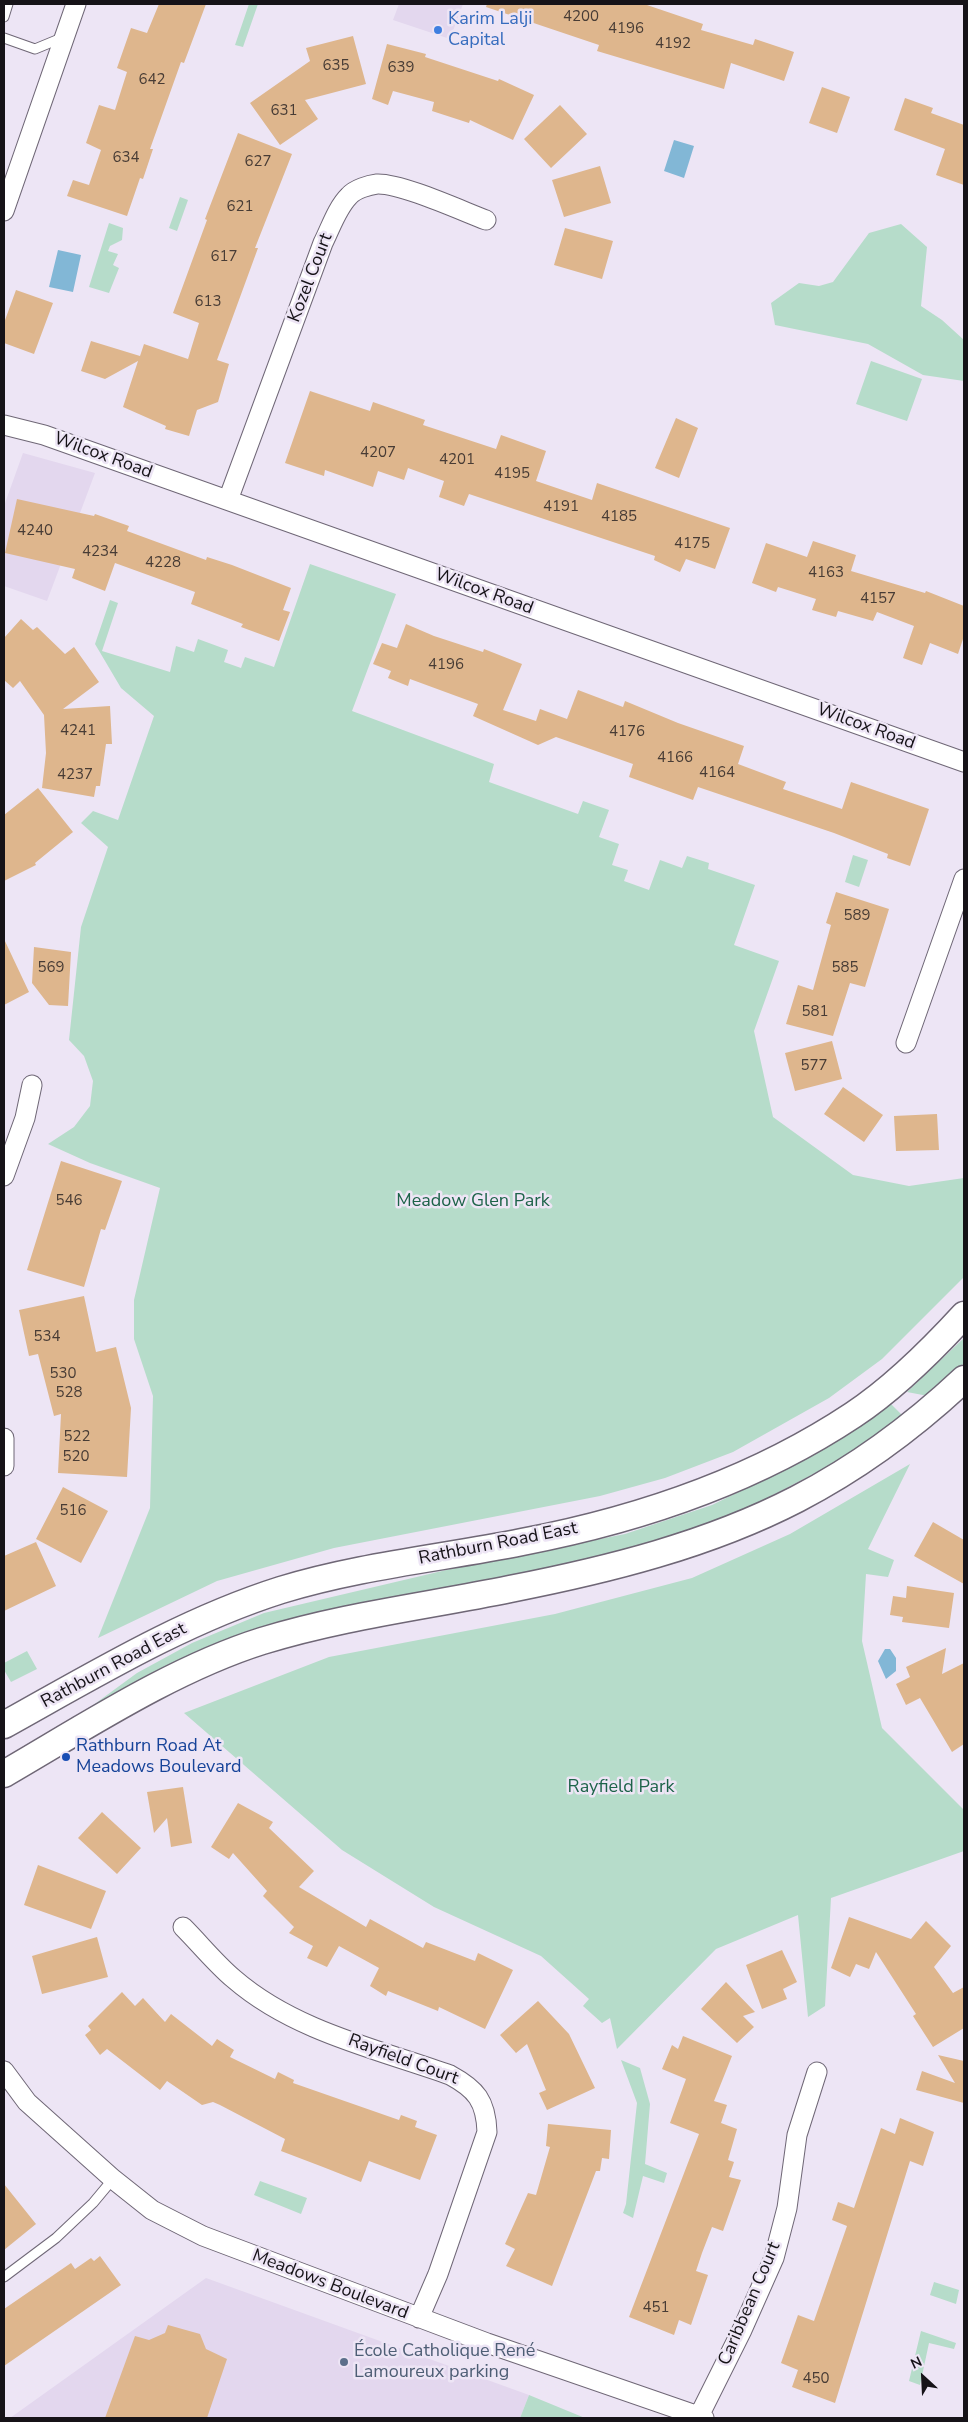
<!DOCTYPE html>
<html>
<head>
<meta charset="utf-8">
<style>
  body { margin:0 }
  #map { position:relative; width:968px; height:2422px; overflow:hidden; background:#ede5f5; font-family:"Nunito Sans",sans-serif }
  canvas { display:block }
  .frame { position:absolute; inset:0; border:5px solid #161318; pointer-events:none }
  .north { position:absolute; left:898px; top:2352px; width:50px; height:50px; -webkit-text-stroke:4px #ede5f5; paint-order:stroke; rotate:335deg; font-size:14px; font-weight:700; line-height:20px; text-align:center; color:#161318 }
  .north::after { content:''; display:block; margin:auto; width:18px; height:22px; background:#161318; clip-path:polygon(50% 0,100% 100%,50% 72%,0 100%) }
</style>
</head>
<body>
<div id="map">
<canvas width="968" height="2422"></canvas>
<div class="frame"></div>
<div class="north">N</div>
</div>
<script>
const g = document.querySelector('canvas').getContext('2d');
g.lineJoin = 'round';
function fillPath(path, color) {
  g.fillStyle = color;
  g.fill(path, 'evenodd');
}
function stroke(path, color, width, dash) {
  g.strokeStyle = color;
  g.lineWidth = width;
  g.lineCap = dash ? 'butt' : 'round';
  g.setLineDash(dash || []);
  g.stroke(path);
}
function write(font, color, halo, rows, align = 'center') {
  g.font = font + ' "Nunito Sans",sans-serif';
  g.lineWidth = 5;
  g.setLineDash([]);
  g.textBaseline = 'middle';
  g.strokeStyle = halo;
  g.fillStyle = color;
  for (const [text, x, y, turn = 0] of rows) {
    g.save();
    g.translate(x, y);
    g.rotate((+turn || 0) * Math.PI / 180);
    g.textAlign = isNaN(turn) ? turn : align;
    if (halo) g.strokeText(text, 0, 0);
    g.fillText(text, 0, 0);
    g.restore();
  }
}
fillPath(new Path2D(`
  M 399,4 L 463,4 L 450,39 L 393,20 Z
  M 23,453 L 95,473 L 47,601 L 4,586 L 4,506 Z
  M 206,2278 L 529,2395 L 520,2418 L 10,2418 Z`), '#e3d7ee');
fillPath(new Path2D(`
  M 249,4 L 258,4 L 243,47 L 235,45 Z
  M 180,197 L 188,200 L 177,231 L 169,228 Z
  M 109,223 L 123,228 L 122,240 L 110,246 L 108,251 L 118,254 L 113,265 L 119,268 L 109,293 L 89,287 Z
  M 901,224 L 927,247 L 921,306 L 942,320 L 964,340 L 964,381 L 923,375 L 868,344 L 775,325 L 771,303 L 799,283 L 819,286 L 833,282 L 869,233 Z
  M 871,361 L 922,379 L 907,421 L 856,404 Z
  M 310,564 L 396,594 L 352,711 L 494,764 L 489,782 L 578,814 L 583,801 L 609,810 L 599,837 L 619,844 L 612,865 L 628,870 L 624,881 L 649,890 L 660,860 L 682,868 L 687,856 L 709,863 L 708,869 L 755,885 L 734,945 L 779,961 L 754,1031 L 773,1117 L 853,1175 L 909,1186 L 964,1178 L 964,1277 L 882,1359 L 829,1398 L 733,1452 L 665,1478 L 600,1496 L 334,1548 L 217,1581 L 98,1638 L 150,1508 L 153,1396 L 134,1339 L 134,1300 L 160,1188 L 90,1163 L 48,1144 L 74,1127 L 90,1106 L 93,1081 L 84,1056 L 69,1040 L 81,927 L 108,847 L 81,823 L 93,811 L 118,820 L 154,716 L 121,688 L 95,644 L 110,600 L 118,603 L 102,651 L 170,672 L 176,646 L 194,652 L 198,639 L 228,650 L 224,662 L 241,668 L 245,657 L 274,667 Z
  M 853,855 L 868,860 L 859,887 L 845,882 Z
  M 964,1338 L 964,1363 L 928,1396 L 907,1392 Z
  M 889,1402 L 903,1416 L 844,1458 L 750,1507 L 716,1522 L 633,1549 L 307,1621 L 81,1714 L 137,1673 L 192,1643 L 264,1613 L 459,1567 L 625,1534 L 712,1505 L 814,1455 Z
  M 910,1464 L 868,1549 L 894,1560 L 888,1577 L 866,1574 L 862,1641 L 882,1728 L 964,1810 L 964,1851 L 831,1898 L 825,2006 L 808,2017 L 798,1915 L 716,1949 L 617,2049 L 610,2018 L 602,2023 L 583,2006 L 589,1999 L 541,1956 L 434,1907 L 342,1850 L 184,1713 L 329,1657 L 555,1614 L 692,1578 L 790,1534 Z
  M 27,1651 L 37,1669 L 11,1682 L 4,1670 L 4,1663 Z
  M 621,2060 L 640,2068 L 650,2104 L 645,2164 L 667,2173 L 664,2183 L 643,2176 L 633,2218 L 623,2213 L 626,2204 L 637,2103 Z
  M 260,2181 L 307,2198 L 301,2214 L 254,2195 Z
  M 934,2282 L 959,2290 L 956,2304 L 930,2295 Z
  M 921,2331 L 956,2343 L 954,2349 L 929,2343 L 920,2385 L 909,2381 Z
  M 529,2395 L 585,2418 L 520,2418 Z`), '#b6dcca');
fillPath(new Path2D(`
  M 674,140 L 694,146 L 684,178 L 664,171 Z
  M 58,250 L 81,255 L 73,292 L 49,287 Z
  M 885,1649 L 890,1649 L 896,1658 L 896,1671 L 886,1679 L 878,1661 Z`), '#82b7d6');
fillPath(new Path2D(`
  M 159,4 L 206,4 L 184,63 L 181,62 L 150,149 L 153,149 L 143,179 L 140,178 L 127,216 L 67,196 L 73,180 L 89,185 L 101,150 L 86,143 L 99,105 L 115,110 L 127,72 L 117,68 L 131,28 L 147,33 Z
  M 487,4 L 644,4 L 703,24 L 701,30 L 753,45 L 755,39 L 794,52 L 784,81 L 731,63 L 724,89 L 597,51 L 599,45 L 486,7 Z
  M 353,36 L 366,84 L 305,100 L 318,119 L 280,145 L 250,103 L 310,61 L 306,48 Z
  M 387,44 L 426,54 L 425,57 L 498,81 L 499,79 L 534,95 L 513,140 L 470,120 L 469,123 L 432,111 L 434,102 L 393,91 L 388,105 L 372,99 Z
  M 822,87 L 850,97 L 837,133 L 809,123 Z
  M 905,98 L 933,108 L 931,113 L 964,125 L 964,185 L 936,175 L 945,149 L 894,130 Z
  M 560,105 L 587,134 L 551,168 L 524,139 Z
  M 238,133 L 292,154 L 255,248 L 258,248 L 217,360 L 229,364 L 218,402 L 197,410 L 189,436 L 165,429 L 166,426 L 123,407 L 138,361 L 105,379 L 81,371 L 91,341 L 140,356 L 144,344 L 188,359 L 199,323 L 173,313 L 207,220 L 205,219 Z
  M 600,166 L 611,203 L 564,217 L 552,180 Z
  M 565,228 L 613,241 L 602,279 L 554,265 Z
  M 16,290 L 53,303 L 34,354 L 4,343 L 4,323 Z
  M 310,391 L 370,411 L 373,402 L 425,420 L 423,425 L 496,449 L 501,435 L 546,451 L 536,481 L 592,500 L 597,483 L 730,528 L 715,569 L 686,559 L 680,572 L 654,560 L 655,556 L 469,494 L 464,506 L 439,497 L 444,481 L 408,468 L 404,480 L 378,471 L 373,487 L 325,470 L 324,476 L 285,463 Z
  M 676,418 L 698,428 L 679,478 L 655,468 Z
  M 17,499 L 94,516 L 95,514 L 129,526 L 127,531 L 206,560 L 207,557 L 232,565 L 291,588 L 283,610 L 290,612 L 279,641 L 241,627 L 243,624 L 191,604 L 195,592 L 115,563 L 105,591 L 72,578 L 75,569 L 5,553 Z
  M 813,541 L 856,555 L 851,571 L 925,593 L 926,591 L 964,606 L 964,636 L 958,654 L 930,643 L 922,665 L 903,658 L 914,626 L 877,612 L 873,621 L 838,611 L 836,617 L 812,610 L 816,599 L 778,587 L 776,592 L 752,583 L 766,543 L 807,557 Z
  M 21,619 L 33,630 L 37,627 L 65,654 L 74,647 L 99,682 L 63,709 L 110,706 L 112,744 L 106,744 L 100,786 L 96,786 L 94,797 L 42,788 L 46,753 L 44,715 L 20,681 L 13,688 L 4,680 L 4,638 Z
  M 406,624 L 434,636 L 483,652 L 484,649 L 522,664 L 503,710 L 536,721 L 540,709 L 567,719 L 578,690 L 623,707 L 625,701 L 678,723 L 744,746 L 738,764 L 786,782 L 783,789 L 842,809 L 851,782 L 929,809 L 910,866 L 887,858 L 888,854 L 834,833 L 698,787 L 693,800 L 629,777 L 633,764 L 556,737 L 538,745 L 473,716 L 478,704 L 410,679 L 408,686 L 388,678 L 391,671 L 373,664 L 382,643 L 397,648 Z
  M 38,788 L 73,832 L 35,863 L 36,865 L 4,881 L 4,815 Z
  M 836,892 L 889,909 L 865,987 L 850,983 L 833,1036 L 786,1024 L 798,985 L 813,990 L 831,925 L 826,923 Z
  M 4,939 L 29,992 L 4,1005 Z
  M 34,947 L 71,952 L 68,1006 L 49,1005 L 32,983 Z
  M 832,1041 L 842,1079 L 795,1091 L 785,1053 Z
  M 843,1087 L 883,1115 L 864,1142 L 824,1114 Z
  M 937,1114 L 939,1150 L 896,1151 L 894,1116 Z
  M 61,1161 L 122,1181 L 105,1230 L 101,1229 L 84,1287 L 27,1270 Z
  M 84,1296 L 96,1352 L 116,1347 L 131,1408 L 127,1477 L 58,1473 L 61,1414 L 54,1416 L 38,1354 L 29,1356 L 19,1310 Z
  M 63,1487 L 108,1511 L 81,1563 L 36,1539 Z
  M 933,1522 L 964,1540 L 964,1584 L 914,1556 Z
  M 36,1542 L 56,1586 L 4,1611 L 4,1556 Z
  M 907,1586 L 954,1593 L 949,1628 L 902,1622 L 903,1617 L 890,1615 L 893,1596 L 906,1598 Z
  M 946,1648 L 942,1674 L 964,1663 L 964,1744 L 952,1752 L 920,1698 L 906,1705 L 896,1684 L 910,1677 L 906,1667 Z
  M 183,1787 L 192,1843 L 171,1847 L 167,1818 L 154,1833 L 147,1792 Z
  M 238,1803 L 273,1822 L 269,1828 L 314,1871 L 299,1887 L 366,1927 L 370,1919 L 423,1948 L 426,1942 L 475,1961 L 478,1953 L 513,1970 L 485,2029 L 439,2007 L 438,2011 L 388,1991 L 386,1996 L 370,1986 L 379,1968 L 339,1946 L 327,1967 L 307,1958 L 313,1946 L 289,1933 L 294,1927 L 263,1896 L 267,1891 L 233,1853 L 229,1859 L 211,1847 Z
  M 102,1812 L 141,1848 L 117,1874 L 78,1838 Z
  M 38,1865 L 106,1891 L 91,1929 L 24,1905 Z
  M 849,1917 L 911,1939 L 926,1921 L 951,1946 L 934,1967 L 953,1993 L 964,1987 L 964,2028 L 933,2047 L 913,2016 L 916,2014 L 876,1952 L 869,1969 L 856,1964 L 850,1977 L 831,1968 Z
  M 97,1937 L 108,1977 L 42,1994 L 32,1956 Z
  M 782,1950 L 797,1982 L 783,1989 L 787,1999 L 762,2009 L 746,1965 Z
  M 726,1982 L 755,2012 L 743,2016 L 754,2027 L 737,2043 L 701,2009 Z
  M 122,1992 L 135,2006 L 143,1998 L 165,2022 L 171,2014 L 212,2046 L 217,2039 L 234,2050 L 230,2057 L 275,2079 L 278,2072 L 294,2080 L 293,2083 L 399,2120 L 401,2115 L 417,2121 L 415,2127 L 437,2135 L 420,2180 L 369,2161 L 361,2182 L 323,2167 L 281,2151 L 285,2139 L 220,2105 L 213,2102 L 202,2105 L 167,2081 L 160,2090 L 107,2049 L 100,2055 L 85,2035 L 91,2030 L 88,2026 Z
  M 538,2001 L 569,2034 L 595,2088 L 547,2110 L 539,2093 L 546,2090 L 527,2044 L 516,2053 L 500,2035 Z
  M 683,2036 L 732,2056 L 714,2101 L 727,2105 L 721,2123 L 737,2129 L 728,2160 L 734,2162 L 729,2177 L 741,2180 L 723,2231 L 712,2227 L 702,2253 L 696,2271 L 708,2275 L 691,2325 L 679,2320 L 674,2335 L 629,2317 L 699,2134 L 670,2123 L 686,2079 L 662,2069 L 672,2045 L 678,2049 Z
  M 938,2055 L 964,2061 L 964,2103 L 916,2090 L 922,2071 L 955,2083 Z
  M 900,2118 L 934,2132 L 923,2166 L 910,2161 L 835,2403 L 792,2387 L 798,2370 L 781,2363 L 798,2315 L 814,2321 L 847,2226 L 832,2220 L 838,2202 L 854,2208 L 881,2128 L 895,2134 Z
  M 548,2124 L 611,2130 L 609,2159 L 602,2158 L 600,2171 L 596,2171 L 552,2286 L 506,2266 L 515,2249 L 505,2244 L 528,2193 L 536,2195 L 550,2147 L 546,2146 Z
  M 4,2184 L 36,2224 L 4,2250 Z
  M 100,2256 L 121,2285 L 4,2366 L 4,2309 L 71,2263 L 75,2269 L 91,2258 L 94,2261 Z
  M 168,2325 L 200,2334 L 206,2349 L 227,2359 L 207,2418 L 105,2418 L 135,2336 L 149,2340 L 165,2333 Z`), '#deb68d');
const lane = new Path2D(`
  M 4,17 L 8,4
  M 4,38 L 35,49 L 64,37
  M 4,2277 L 56,2238 L 93,2203 L 113,2179`);
const street = new Path2D(`
  M 4,211 L 76,4
  M 4,425 L 44,435 L 964,762
  M 228,500 L 323,243 C 331,227 337,208 349,196 C 355,189 369,185 377,184 C 401,183 462,211 486,220
  M 906,1043 L 964,879
  M 4,1176 L 25,1118 L 32,1085
  M 4,1438 L 4,1466
  M 183,1927 C 200,1944 216,1964 234,1979 C 294,2031 377,2049 450,2075 C 476,2089 486,2101 487,2132 L 438,2274 L 419,2318
  M 4,2071 L 27,2102 L 113,2179 L 152,2210 L 203,2236 L 487,2343 L 704,2418
  M 699,2416 L 742,2330 L 774,2258 L 787,2208 L 797,2135 L 817,2072`);
const secondary = new Path2D(`
  M 4,1725 C 94,1675 183,1621 281,1590 C 359,1566 442,1558 522,1542 C 637,1520 755,1480 853,1415 C 894,1388 931,1351 964,1315
  M 4,1774 C 85,1727 173,1669 262,1641 C 343,1616 427,1606 510,1589 C 607,1570 708,1545 797,1499 C 857,1468 915,1425 964,1379`);
stroke(lane, '#6f6776', 11);
stroke(street, '#6f6776', 21);
stroke(secondary, '#6f6776', 29);
stroke(lane, '#fff', 9);
stroke(street, '#fff', 19);
stroke(secondary, '#fff', 26);
for (const [x, y, r, color] of [
  [438,30,5,"#3f7fe0"],
  [66,1757,5,"#1a4fb4"],
  [344,2362,5,"#5c6f8a"]
]) {
  const dot = new Path2D();
  dot.arc(x, y, r, 0, 2 * Math.PI);
  g.fillStyle = color;
  g.fill(dot);
  stroke(dot, '#ede5f5', 2);
}
write('15px', '#483c35', null, [
  ["4200",581,17],
  ["4196",626,29],
  ["4192",673,44],
  ["635",336,66],
  ["639",401,68],
  ["642",152,80],
  ["631",284,111],
  ["634",126,158],
  ["627",258,162],
  ["621",240,207],
  ["617",224,257],
  ["613",208,302],
  ["4207",378,453],
  ["4201",457,460],
  ["4195",512,474],
  ["4191",561,507],
  ["4185",619,517],
  ["4240",35,531],
  ["4175",692,544],
  ["4234",100,552],
  ["4228",163,563],
  ["4163",826,573],
  ["4157",878,599],
  ["4196",446,665],
  ["4241",78,731],
  ["4176",627,732],
  ["4166",675,758],
  ["4164",717,773],
  ["4237",75,775],
  ["589",857,916],
  ["569",51,968],
  ["585",845,968],
  ["581",815,1012],
  ["577",814,1066],
  ["546",69,1201],
  ["534",47,1337],
  ["530",63,1374],
  ["528",69,1393],
  ["522",77,1437],
  ["520",76,1457],
  ["516",73,1511],
  ["451",656,2308],
  ["450",816,2379]
]);
write('18px', '#366cbe', '#ede5f5', [
  ["Karim Lalji",448,20],
  ["Capital",448,41]
], 'left');
write('18px', '#161318', '#ede5f5', [
  ["Kozel Court",311,278,-69],
  ["Wilcox Road",103,456,20],
  ["Wilcox Road",484,592,20],
  ["Wilcox Road",866,727,20],
  ["Rathburn Road East",498,1544,-11],
  ["Rathburn Road East",114,1666,-28],
  ["Rayfield Court",403,2060,20],
  ["Meadows Boulevard",330,2285,21],
  ["Caribbean Court",750,2304,-67]
]);
write('18px', '#1d6349', '#ede5f5', [
  ["Meadow Glen Park",473,1202],
  ["Rayfield Park",621,1788]
]);
write('18px', '#164399', '#ede5f5', [
  ["Rathburn Road At",76,1747],
  ["Meadows Boulevard",76,1768]
], 'left');
write('18px', '#4e5e75', '#ede5f5', [
  ["École Catholique René",354,2352],
  ["Lamoureux parking",354,2373]
], 'left');
</script>
</body>
</html>
